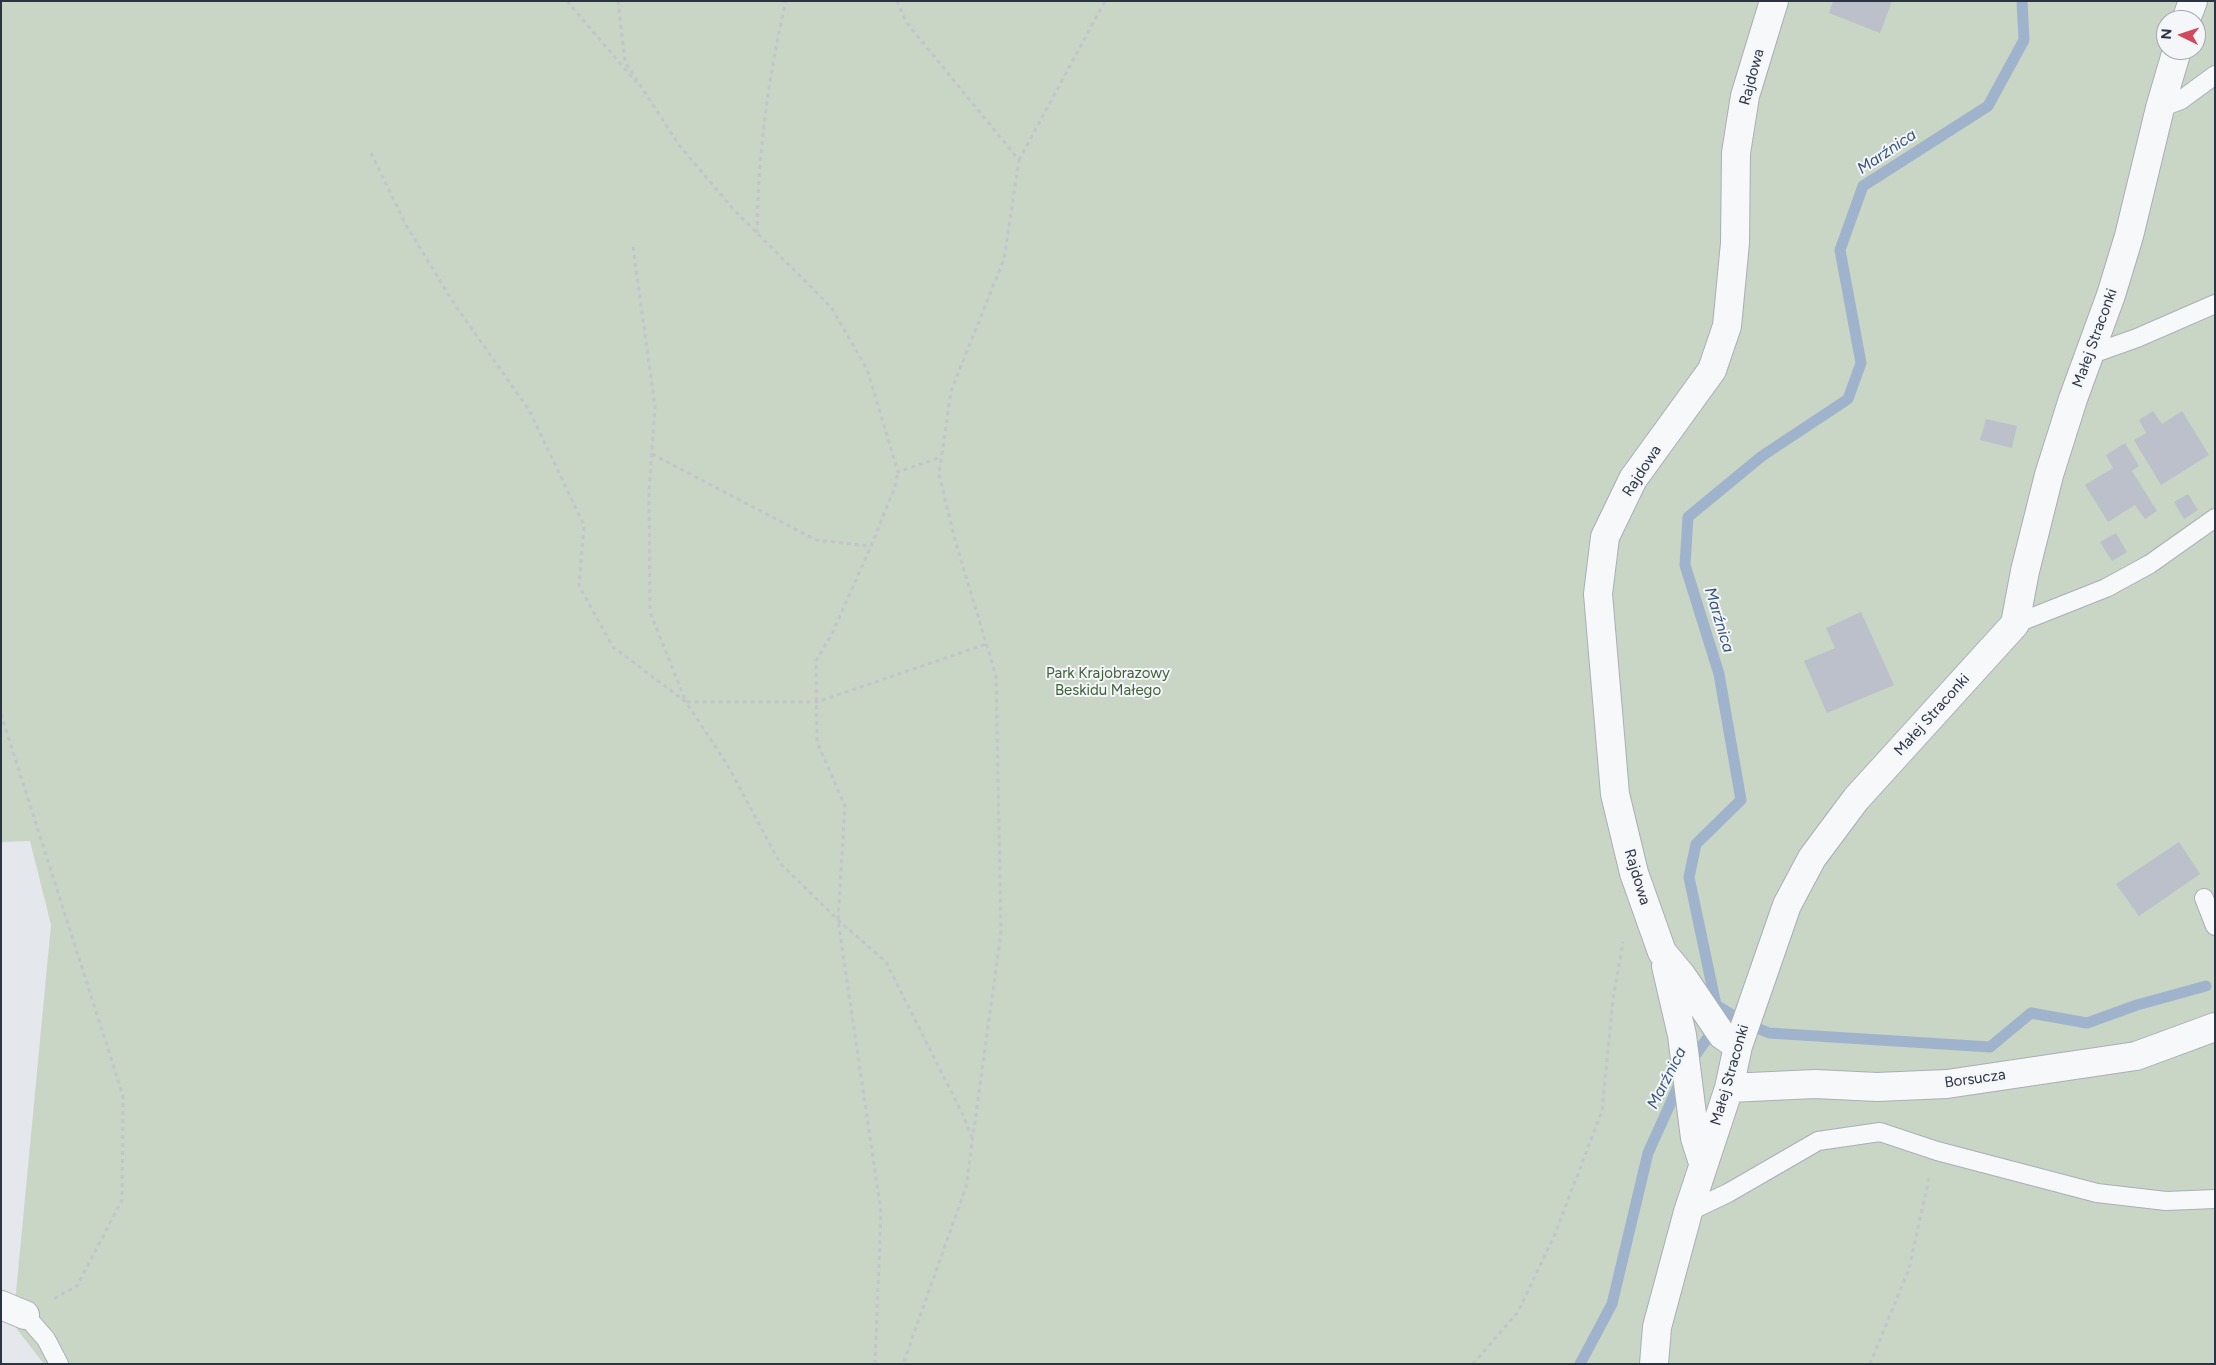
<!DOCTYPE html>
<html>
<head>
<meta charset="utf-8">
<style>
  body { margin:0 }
  #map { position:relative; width:2216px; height:1365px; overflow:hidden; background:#e4e7ec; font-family:Figtree,sans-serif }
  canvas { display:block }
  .frame { position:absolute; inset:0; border:2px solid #2b3445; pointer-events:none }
  .north { position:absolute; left:2156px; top:10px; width:50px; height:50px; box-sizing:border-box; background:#f4f6f9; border:1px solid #a4a8b1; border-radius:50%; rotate:274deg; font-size:14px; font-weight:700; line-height:20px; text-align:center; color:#2b3445 }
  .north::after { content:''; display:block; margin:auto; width:18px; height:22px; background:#d1495b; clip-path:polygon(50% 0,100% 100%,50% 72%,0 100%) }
</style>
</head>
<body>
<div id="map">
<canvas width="2216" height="1365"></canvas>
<div class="frame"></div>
<div class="north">N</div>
</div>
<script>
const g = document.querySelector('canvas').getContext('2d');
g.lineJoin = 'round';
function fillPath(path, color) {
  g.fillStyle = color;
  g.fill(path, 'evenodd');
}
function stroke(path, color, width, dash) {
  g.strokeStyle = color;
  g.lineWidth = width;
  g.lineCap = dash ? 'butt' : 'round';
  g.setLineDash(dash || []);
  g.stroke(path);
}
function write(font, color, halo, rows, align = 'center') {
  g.font = font + ' Figtree,sans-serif';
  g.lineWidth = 4;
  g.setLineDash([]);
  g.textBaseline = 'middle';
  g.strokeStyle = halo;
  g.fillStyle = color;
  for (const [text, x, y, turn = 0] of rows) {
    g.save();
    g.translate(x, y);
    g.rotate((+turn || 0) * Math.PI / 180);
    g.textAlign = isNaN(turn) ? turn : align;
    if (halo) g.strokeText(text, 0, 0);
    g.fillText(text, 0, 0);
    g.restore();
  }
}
fillPath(new Path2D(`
  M 1,1 L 2215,1 L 2215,1364 L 44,1364 L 13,1324 L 51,925 L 30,841 L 1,842 ZM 2166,20 L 2196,20 L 2196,50 L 2166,50 Z`), '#c9d6c5');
stroke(new Path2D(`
  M 1716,1005 L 1745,1023 L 1769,1033 L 1990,1047 L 2031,1013 L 2087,1023 L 2137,1005 L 2206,986
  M 1689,1064 L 1709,1036 L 1716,1005 L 1689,877 L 1696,844 L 1741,800 L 1719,674 L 1685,565 L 1688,517 L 1762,456 L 1848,399 L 1861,363 L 1840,250 L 1863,186 L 1988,106 L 2024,40 L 2022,1
  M 1580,1364 L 1612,1304 L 1648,1153 L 1681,1080`), '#9fb4cc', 11);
fillPath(new Path2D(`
  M 1833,1 L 1892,1 L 1880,33 L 1829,13 Z
  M 2153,411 L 2162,424 L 2182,411 L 2209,455 L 2161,485 L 2134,440 L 2146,433 L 2139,420 Z
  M 1986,419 L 2017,426 L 2012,448 L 1980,440 Z
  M 2125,443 L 2139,466 L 2132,471 L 2157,511 L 2145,519 L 2135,505 L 2108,522 L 2085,485 L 2113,468 L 2106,455 Z
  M 2188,494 L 2198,510 L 2184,519 L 2174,502 Z
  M 2116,533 L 2127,552 L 2112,561 L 2100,542 Z
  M 1861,612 L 1894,685 L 1827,713 L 1804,661 L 1835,648 L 1826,628 Z
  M 2179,842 L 2200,874 L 2139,916 L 2116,884 Z`), '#bbc0ca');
const lane = new Path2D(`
  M 2160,108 L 2181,100 L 2215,75
  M 2089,355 L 2137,338 L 2215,304
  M 2015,624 L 2106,588 L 2150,564 L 2215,518
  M 2204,898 L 2215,926
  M 1688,1212 L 1728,1193 L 1818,1141 L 1880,1132 L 1937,1151 L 2097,1193 L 2166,1201 L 2215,1199
  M 25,1315 L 46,1339 L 59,1364`);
const street = new Path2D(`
  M 2186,20 L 2193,1
  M 1666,966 L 1682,1035 L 1695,1138 L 1703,1163
  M 1738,1046 L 1722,1035 L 1682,976 L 1662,952 L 1634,873 L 1615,794 L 1598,594 L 1605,537 L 1633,479 L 1712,370 L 1727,326 L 1735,243 L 1736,153 L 1745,96 L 1774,1
  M 1729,1088 L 1815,1084 L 1877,1087 L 1947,1084 L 2136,1056 L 2215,1027
  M 1,1305 L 25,1315
  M 1654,1364 L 1657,1327 L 1688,1212 L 1729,1088 L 1738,1046 L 1787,905 L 1812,858 L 1856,799 L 2015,624 L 2025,571 L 2049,475 L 2073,399 L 2111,295 L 2129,236 L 2160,108 L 2177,50`);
stroke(lane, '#a9aeb7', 20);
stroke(street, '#a9aeb7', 30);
stroke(new Path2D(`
  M 567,1 L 636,82
  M 618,1 L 625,62 L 679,145 L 734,210 L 831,307 L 867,369 L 898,472 L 941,457
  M 897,1 L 906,22 L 1019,160 L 1004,259 L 951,391 L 939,474 L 955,540 L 996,676 L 1001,932 L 966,1187 L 903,1364
  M 371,153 L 406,225 L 455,305 L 529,410 L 584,525 L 579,586 L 613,647 L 686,702 L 728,766 L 780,863 L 838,920 L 886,962 L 963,1115 L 972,1138
  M 1019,160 L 1105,1
  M 757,233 C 758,155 768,77 786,1
  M 633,247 L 655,407 L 649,492 L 650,612 L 686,702 L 817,702 L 986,644
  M 652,454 L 816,540 L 871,546
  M 1,714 L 123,1096 L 122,1200 L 77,1286 L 52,1300
  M 875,1364 L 881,1212 L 838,920 L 845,806 L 817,742 L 816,661 L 832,634 L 871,546 L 895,487 L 898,472
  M 1473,1364 L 1518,1312 L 1555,1234 L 1602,1111 L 1613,999 L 1623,942
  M 1870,1364 L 1909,1269 L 1929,1178`), '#c2c5cb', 3, [4, 4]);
stroke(lane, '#f7f8fa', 18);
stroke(street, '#f7f8fa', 28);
write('15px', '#2b3445', '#f4f6f9', [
  ["Rajdowa",1752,77,-75],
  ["Małej Straconki",2095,338,-70],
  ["Rajdowa",1642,471,-57],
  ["Małej Straconki",1932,715,-48],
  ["Rajdowa",1637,877,73],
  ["Małej Straconki",1730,1075,-74],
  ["Borsucza",1975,1079,-8]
]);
write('15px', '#3f6138', '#f4f6f9', [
  ["Park Krajobrazowy",1108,674],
  ["Beskidu Małego",1108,691]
]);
write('italic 16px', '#34527a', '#f4f6f9', [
  ["Marźnica",1887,152,-34],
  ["Marźnica",1719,620,73],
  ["Marźnica",1667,1078,-63]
]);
</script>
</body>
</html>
